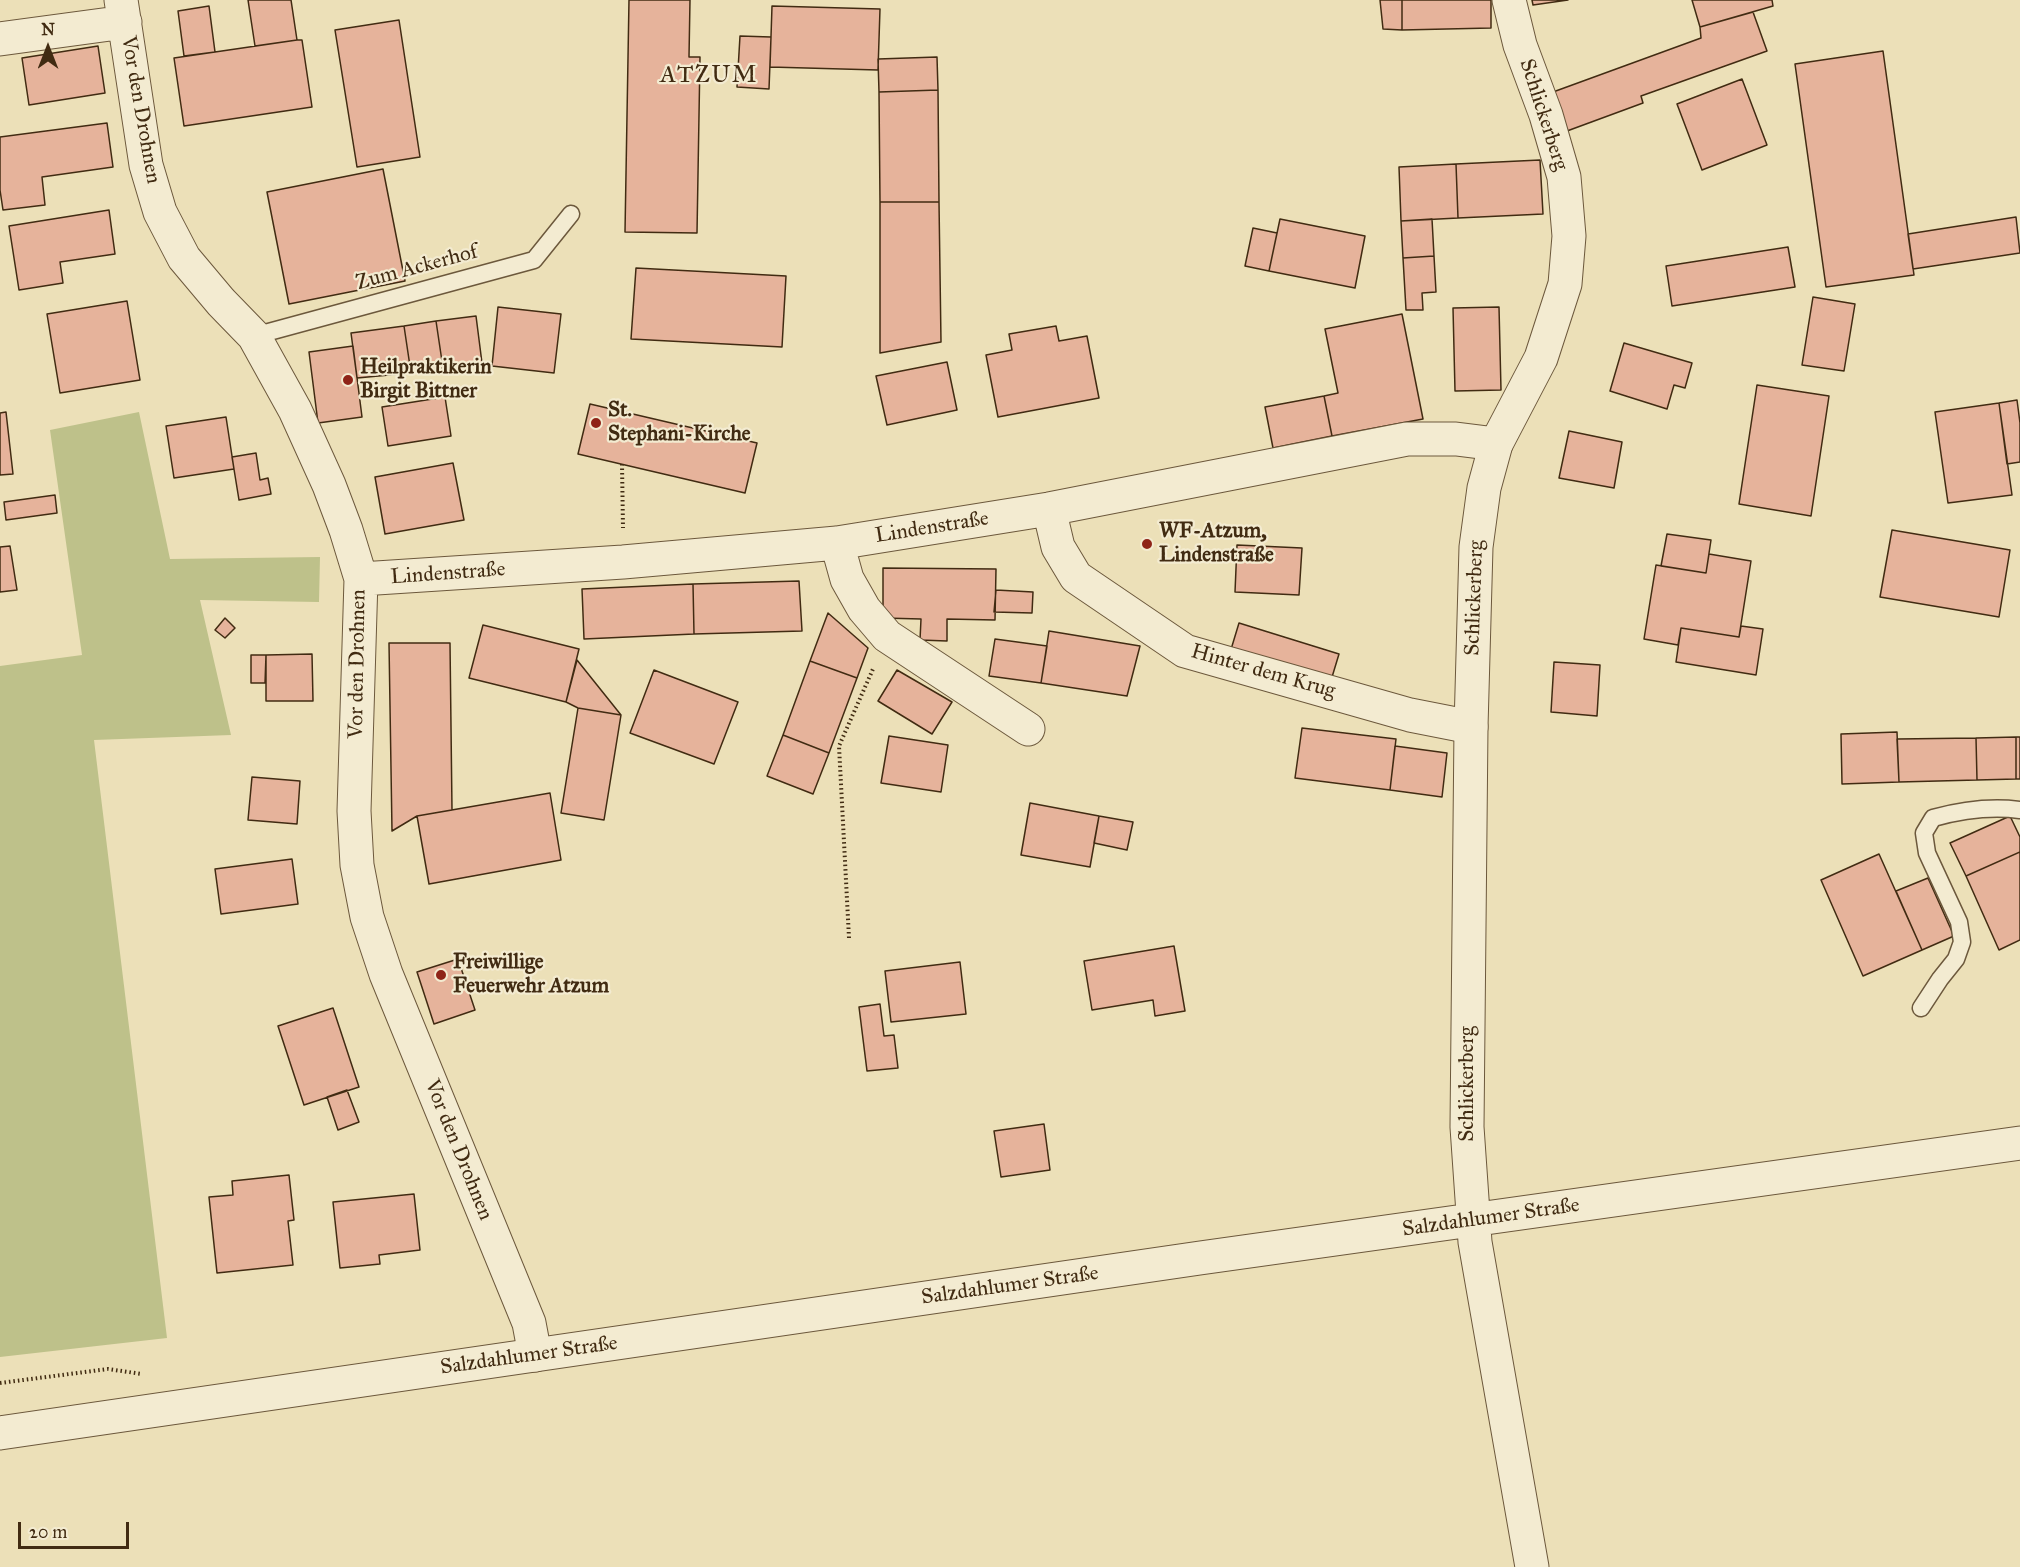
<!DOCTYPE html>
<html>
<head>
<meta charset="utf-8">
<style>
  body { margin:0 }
  #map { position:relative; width:2020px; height:1567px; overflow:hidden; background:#ece0b8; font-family:"IM FELL Great Primer",serif }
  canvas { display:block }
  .north { position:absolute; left:18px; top:18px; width:60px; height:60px; -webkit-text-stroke:4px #f3ebd1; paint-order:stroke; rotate:0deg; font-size:16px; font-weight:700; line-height:24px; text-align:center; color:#412b12 }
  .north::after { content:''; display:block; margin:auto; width:21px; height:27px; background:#412b12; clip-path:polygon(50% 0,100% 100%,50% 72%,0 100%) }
  .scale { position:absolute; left:18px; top:1522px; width:111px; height:27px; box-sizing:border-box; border:3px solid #412b12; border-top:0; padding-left:8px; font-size:18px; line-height:21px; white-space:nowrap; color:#412b12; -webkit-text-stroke:4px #f3ebd1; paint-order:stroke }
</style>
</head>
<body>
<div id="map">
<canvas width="2020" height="1567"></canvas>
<div class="north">N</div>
<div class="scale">20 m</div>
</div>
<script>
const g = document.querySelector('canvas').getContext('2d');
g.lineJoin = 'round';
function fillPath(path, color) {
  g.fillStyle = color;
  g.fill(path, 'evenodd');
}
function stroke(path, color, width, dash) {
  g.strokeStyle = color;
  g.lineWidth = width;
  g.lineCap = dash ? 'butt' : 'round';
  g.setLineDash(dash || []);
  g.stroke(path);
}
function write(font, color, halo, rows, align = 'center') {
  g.font = font + ' "IM FELL Great Primer",serif';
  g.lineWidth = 4.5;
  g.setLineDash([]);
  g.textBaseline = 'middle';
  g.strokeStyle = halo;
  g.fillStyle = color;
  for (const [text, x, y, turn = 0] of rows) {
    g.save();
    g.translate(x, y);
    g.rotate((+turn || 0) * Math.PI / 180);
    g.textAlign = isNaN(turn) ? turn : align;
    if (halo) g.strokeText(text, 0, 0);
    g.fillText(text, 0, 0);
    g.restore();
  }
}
fillPath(new Path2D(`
  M 139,412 L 170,559 L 320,557 L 319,602 L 200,600 L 231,735 L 94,740 L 167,1338 L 0,1357 L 0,666 L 82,655 L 50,430 Z`), '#bec18a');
const building = new Path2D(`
  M 248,0 L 291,0 L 297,40 L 255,46 Z
  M 629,0 L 690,0 L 689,57 L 700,57 L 697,233 L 625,232 Z
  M 1380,0 L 1402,0 L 1402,30 L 1383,29 Z
  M 1402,0 L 1491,0 L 1491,28 L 1402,30 Z
  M 1532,0 L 1568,0 L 1533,5 Z
  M 1692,0 L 1772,0 L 1773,6 L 1700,27 Z
  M 209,6 L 215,52 L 184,56 L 178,11 Z
  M 772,6 L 880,9 L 878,70 L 770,67 Z
  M 1753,12 L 1767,51 L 1641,96 L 1643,103 L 1567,131 L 1553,92 L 1701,38 L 1700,27 Z
  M 399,20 L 420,157 L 357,167 L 335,30 Z
  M 740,36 L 771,37 L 769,89 L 737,87 Z
  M 297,40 L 302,40 L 312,107 L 184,126 L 174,58 Z
  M 98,46 L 105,93 L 29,105 L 22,58 Z
  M 1883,51 L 1914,275 L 1826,287 L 1795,64 Z
  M 937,57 L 938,90 L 879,92 L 878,59 Z
  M 1742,79 L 1767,145 L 1702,170 L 1677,104 Z
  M 938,90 L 939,202 L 880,202 L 879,92 Z
  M 107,123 L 113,167 L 42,177 L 45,205 L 3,210 L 0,190 L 0,137 Z
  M 1540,160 L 1543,214 L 1458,218 L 1456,164 Z
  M 1456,164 L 1458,218 L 1401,221 L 1399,167 Z
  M 383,169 L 405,281 L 289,304 L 267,192 Z
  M 880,202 L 939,202 L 941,342 L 880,353 Z
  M 109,210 L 115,254 L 60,262 L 63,283 L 19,290 L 9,226 Z
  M 2016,217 L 2020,253 L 1913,269 L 1908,234 Z
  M 1280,219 L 1365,236 L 1355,288 L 1269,271 Z
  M 1432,219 L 1434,256 L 1403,258 L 1401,221 Z
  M 1253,228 L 1277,233 L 1269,271 L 1245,266 Z
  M 1788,247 L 1795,287 L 1672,306 L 1666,266 Z
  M 1434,256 L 1436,292 L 1422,293 L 1423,310 L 1406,310 L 1403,258 Z
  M 636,268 L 786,276 L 782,347 L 631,339 Z
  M 1813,297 L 1855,304 L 1844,371 L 1802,365 Z
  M 127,301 L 140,380 L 60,393 L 47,314 Z
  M 498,307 L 561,314 L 554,373 L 492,366 Z
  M 1499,307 L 1501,390 L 1455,391 L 1453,308 Z
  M 1402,314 L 1423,419 L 1332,436 L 1324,396 L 1338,393 L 1325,329 Z
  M 476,316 L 482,363 L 443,368 L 436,321 Z
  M 436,321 L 443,368 L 411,373 L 404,326 Z
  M 404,326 L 411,373 L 357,378 L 351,333 Z
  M 1056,326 L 1059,341 L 1087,336 L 1099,398 L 998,417 L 986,355 L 1012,350 L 1009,334 Z
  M 1624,343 L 1692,363 L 1685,388 L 1674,385 L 1667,409 L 1610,391 Z
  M 353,346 L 362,417 L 318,423 L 309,352 Z
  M 947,362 L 957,410 L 887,425 L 876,376 Z
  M 1757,385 L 1829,396 L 1811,516 L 1739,504 Z
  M 1324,396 L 1332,436 L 1273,448 L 1265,407 Z
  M 445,397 L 451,436 L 388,446 L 382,407 Z
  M 2017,400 L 2020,423 L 2020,462 L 2007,464 L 1999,403 Z
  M 1999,403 L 2012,495 L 1948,503 L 1935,412 Z
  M 590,404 L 757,443 L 745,493 L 578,454 Z
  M 6,412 L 13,474 L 0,475 L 0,413 Z
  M 226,417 L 234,469 L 174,478 L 166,426 Z
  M 1569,431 L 1622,442 L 1614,488 L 1559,478 Z
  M 256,453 L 260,480 L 268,478 L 271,494 L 239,500 L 232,457 Z
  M 453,463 L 464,520 L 385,534 L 375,477 Z
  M 55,495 L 57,513 L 6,520 L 4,502 Z
  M 1892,530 L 2010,550 L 1999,617 L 1880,597 Z
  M 1667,534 L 1711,540 L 1706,573 L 1661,566 Z
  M 1237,545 L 1302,548 L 1299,595 L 1235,592 Z
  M 10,546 L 17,590 L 0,592 L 0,547 Z
  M 1709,554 L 1751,561 L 1739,637 L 1681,628 L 1678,645 L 1644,639 L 1656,565 L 1706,573 Z
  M 883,568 L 996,569 L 995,620 L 947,619 L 947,641 L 920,640 L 921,619 L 883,618 Z
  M 799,581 L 802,631 L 694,634 L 693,584 Z
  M 693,584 L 694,634 L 584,639 L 582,589 Z
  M 996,590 L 1033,592 L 1032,613 L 994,612 Z
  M 828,613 L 868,648 L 857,678 L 810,661 Z
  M 225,618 L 235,628 L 225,638 L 215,630 Z
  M 1239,623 L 1339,654 L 1329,687 L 1229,656 Z
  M 483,625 L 579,649 L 566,702 L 469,678 Z
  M 1741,626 L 1763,629 L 1756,675 L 1676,662 L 1681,628 L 1739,637 Z
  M 1049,631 L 1140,646 L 1127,696 L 1041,683 Z
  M 995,639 L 1047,646 L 1041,683 L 989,676 Z
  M 389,643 L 450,643 L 452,810 L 417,816 L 392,831 Z
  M 312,654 L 313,701 L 266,701 L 266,655 Z
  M 251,655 L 266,655 L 265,683 L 251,683 Z
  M 577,660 L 621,715 L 578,708 L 566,702 Z
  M 810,661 L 857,678 L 829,753 L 783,735 Z
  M 1554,662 L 1600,665 L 1597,716 L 1551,712 Z
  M 654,670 L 738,702 L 714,764 L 630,733 Z
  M 897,670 L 952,702 L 932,734 L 878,701 Z
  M 578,708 L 621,715 L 604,820 L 561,813 Z
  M 1302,728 L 1396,739 L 1390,790 L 1295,778 Z
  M 1897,732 L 1899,782 L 1842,784 L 1841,734 Z
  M 783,735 L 829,753 L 813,794 L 767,776 Z
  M 889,736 L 948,745 L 941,792 L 881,783 Z
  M 2016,737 L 2020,737 L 2020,779 L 2016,779 Z
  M 2016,737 L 2016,779 L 1977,780 L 1976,738 Z
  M 1976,738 L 1977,780 L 1899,782 L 1897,739 Z
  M 1395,746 L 1447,753 L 1442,797 L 1390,790 Z
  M 252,777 L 300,781 L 297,824 L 248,820 Z
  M 550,793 L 561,860 L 429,884 L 417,816 Z
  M 1030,803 L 1099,816 L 1090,867 L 1021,855 Z
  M 1099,816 L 1133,822 L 1127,850 L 1094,843 Z
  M 2010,816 L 2020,837 L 2020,852 L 1966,876 L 1950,843 Z
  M 2020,852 L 2020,940 L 1999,950 L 1966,876 Z
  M 1879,854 L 1922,950 L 1863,976 L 1821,880 Z
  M 292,859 L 298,904 L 221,914 L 215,869 Z
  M 1928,878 L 1954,936 L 1922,950 L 1896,891 Z
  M 1174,946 L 1185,1011 L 1155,1016 L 1153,1000 L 1092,1010 L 1084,961 Z
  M 458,959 L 475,1010 L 434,1024 L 417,972 Z
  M 960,962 L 966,1014 L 891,1022 L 885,971 Z
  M 880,1004 L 884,1036 L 894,1035 L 898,1068 L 867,1071 L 859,1007 Z
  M 333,1008 L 359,1087 L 304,1105 L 278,1026 Z
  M 347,1090 L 359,1122 L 338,1130 L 327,1097 Z
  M 1044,1124 L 1050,1170 L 1001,1177 L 994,1131 Z
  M 289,1175 L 294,1220 L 288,1221 L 293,1265 L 217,1273 L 209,1197 L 233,1195 L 232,1181 Z
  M 414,1194 L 420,1250 L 379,1255 L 380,1264 L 340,1268 L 333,1202 Z`);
fillPath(building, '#e6b39b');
stroke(building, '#412b12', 1.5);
const service = new Path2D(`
  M 254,336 L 534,260 L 571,214
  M 1921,1008 L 1940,979 L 1956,959 L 1962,942 L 1959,922 L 1927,853 L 1924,833 L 1933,818 C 1962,810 1989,806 2020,810`);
const minor = new Path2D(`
  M 121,0 L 146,165 L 160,212 L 184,258 L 221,302 L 254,336 L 295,410 L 329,485 L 346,530 L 361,579 L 354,811 L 357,865 L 367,917 L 386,974 L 529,1323 L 535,1355
  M 0,39 L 125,22
  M 1049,509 L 1058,547 L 1076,577 L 1185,651 L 1410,715 L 1471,727
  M 837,543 L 847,579 L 864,609 L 887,636 L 1028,729
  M 361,579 L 623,562 L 837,543 L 1049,509 L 1407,439 L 1456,439 L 1496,444`);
const tertiary = new Path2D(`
  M 1509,0 L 1520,45 L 1546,115 L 1564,177 L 1569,236 L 1565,284 L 1541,358 L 1496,444 L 1484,488 L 1476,547 L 1471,727 L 1467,1127 L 1475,1242 L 1532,1567
  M 0,1433 L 1200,1258 L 2020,1143`);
stroke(service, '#6c583c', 19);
stroke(minor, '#6c583c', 35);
stroke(tertiary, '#6c583c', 35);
stroke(new Path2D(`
  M 622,464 L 623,528
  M 849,938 L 839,746 L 873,669
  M 0,1383 L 108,1369 L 142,1374`), '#412b12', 4, [1.5, 3]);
stroke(service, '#f3ebd1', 16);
stroke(minor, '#f3ebd1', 33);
stroke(tertiary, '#f3ebd1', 33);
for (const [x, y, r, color] of [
  [348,380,6,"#8f2418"],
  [596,423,6,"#8f2418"],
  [1147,544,6,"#8f2418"],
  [441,975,6,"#8f2418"]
]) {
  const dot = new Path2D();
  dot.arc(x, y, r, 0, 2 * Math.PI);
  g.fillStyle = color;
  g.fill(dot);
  stroke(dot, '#f3ebd1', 2);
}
write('21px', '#412b12', '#f3ebd1', [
  ["Vor den Drohnen",140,110,80],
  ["Schlickerberg",1543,115,72],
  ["Zum Ackerhof",417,268,-15],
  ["Lindenstraße",932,528,-9],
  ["Lindenstraße",448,574,-4],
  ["Schlickerberg",1475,598,-88],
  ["Vor den Drohnen",358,664,-89],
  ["Hinter dem Krug",1263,672,16],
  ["Schlickerberg",1468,1084,-90],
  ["Vor den Drohnen",458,1150,68],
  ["Salzdahlumer Straße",1491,1218,-8],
  ["Salzdahlumer Straße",1010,1286,-8],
  ["Salzdahlumer Straße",529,1356,-8]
]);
write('bold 21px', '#412b12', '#f3ebd1', [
  ["Heilpraktikerin",360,368],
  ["Birgit Bittner",360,392],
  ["St.",608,411],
  ["Stephani-Kirche",608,435],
  ["WF-Atzum,",1159,532],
  ["Lindenstraße",1159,556],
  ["Freiwillige",453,963],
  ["Feuerwehr Atzum",453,987]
], 'left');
g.letterSpacing = '1.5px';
write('24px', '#412b12', '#f3ebd1', [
  ["ATZUM",709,76]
]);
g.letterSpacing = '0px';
</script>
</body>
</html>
